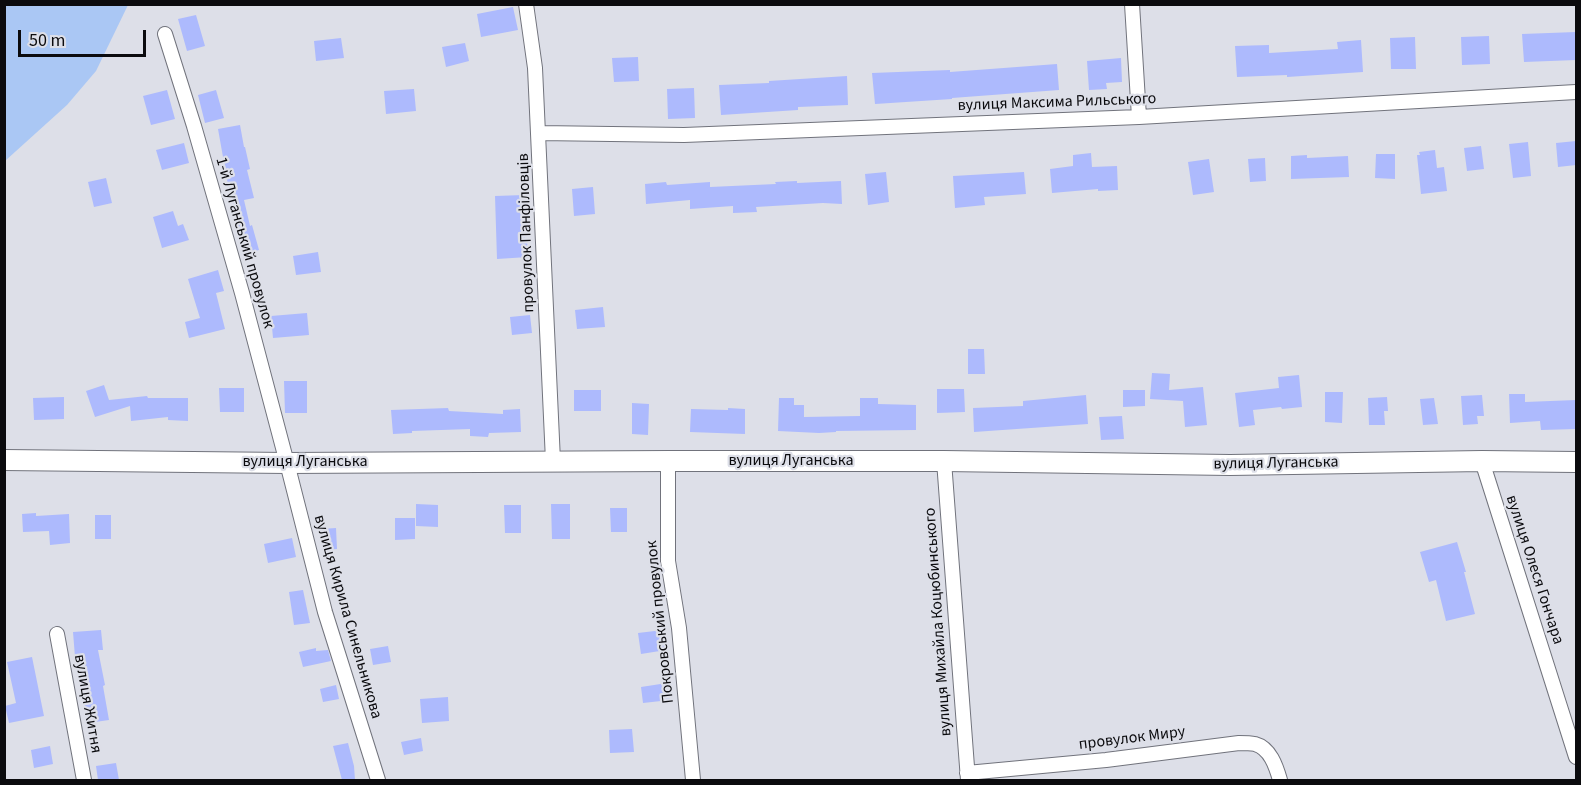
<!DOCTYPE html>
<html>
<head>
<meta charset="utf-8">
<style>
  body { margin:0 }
  #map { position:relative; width:1581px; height:785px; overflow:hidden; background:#dddfe8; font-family:"Source Sans 3",sans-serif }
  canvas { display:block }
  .frame { position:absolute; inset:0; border:6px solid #0b0b0e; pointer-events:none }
  .scale { position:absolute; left:18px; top:30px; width:128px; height:27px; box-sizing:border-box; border:3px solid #0b0b0e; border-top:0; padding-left:8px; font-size:18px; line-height:21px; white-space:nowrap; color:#0b0b0e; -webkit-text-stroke:4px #dddfe8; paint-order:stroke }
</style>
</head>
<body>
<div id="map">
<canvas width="1581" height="785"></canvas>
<div class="frame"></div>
<div class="scale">50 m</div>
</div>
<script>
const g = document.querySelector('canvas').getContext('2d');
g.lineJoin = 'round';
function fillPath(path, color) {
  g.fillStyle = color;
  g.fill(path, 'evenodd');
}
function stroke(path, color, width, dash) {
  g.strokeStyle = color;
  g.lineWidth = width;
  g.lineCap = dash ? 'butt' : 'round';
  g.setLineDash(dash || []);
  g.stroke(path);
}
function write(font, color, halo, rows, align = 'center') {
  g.font = font + ' "Source Sans 3",sans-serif';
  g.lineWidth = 4.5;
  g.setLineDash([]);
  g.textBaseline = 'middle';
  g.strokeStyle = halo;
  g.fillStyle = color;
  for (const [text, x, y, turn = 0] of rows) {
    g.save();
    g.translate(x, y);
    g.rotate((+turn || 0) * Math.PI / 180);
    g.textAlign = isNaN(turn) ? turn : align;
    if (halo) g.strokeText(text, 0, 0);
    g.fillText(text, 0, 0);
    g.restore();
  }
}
fillPath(new Path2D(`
  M 5,4 L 128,5 L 96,71 L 67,105 L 5,161 Z`), '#aac7f4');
fillPath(new Path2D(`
  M 513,7 L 518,30 L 481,37 L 477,14 Z
  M 196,15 L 205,46 L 187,51 L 178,19 Z
  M 1576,32 L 1576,60 L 1524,62 L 1522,34 Z
  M 1489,36 L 1490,64 L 1462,65 L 1461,37 Z
  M 1415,37 L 1416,69 L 1391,69 L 1390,38 Z
  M 341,38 L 344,58 L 316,61 L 314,41 Z
  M 1361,40 L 1363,72 L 1287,77 L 1287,75 L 1237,77 L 1235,46 L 1269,45 L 1269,53 L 1338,49 L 1337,42 Z
  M 465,43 L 469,61 L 446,67 L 442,47 Z
  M 638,57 L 639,81 L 614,82 L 612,58 Z
  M 1121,58 L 1122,82 L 1106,83 L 1107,89 L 1089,90 L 1087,61 Z
  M 1057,64 L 1059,90 L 952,98 L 952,99 L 875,104 L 872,73 L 950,70 L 950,72 Z
  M 847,76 L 848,105 L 798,107 L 798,110 L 721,115 L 719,85 L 769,83 L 769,81 Z
  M 694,88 L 695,118 L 668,119 L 667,89 Z
  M 414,89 L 416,111 L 386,114 L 384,91 Z
  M 167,90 L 175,119 L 151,125 L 143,96 Z
  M 216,90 L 224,118 L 205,123 L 198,95 Z
  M 240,125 L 244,147 L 245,147 L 250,169 L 247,170 L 254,198 L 244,200 L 250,226 L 252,225 L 259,250 L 244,254 L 227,185 L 228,185 L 218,129 Z
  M 1576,141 L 1576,165 L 1558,167 L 1556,143 Z
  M 1528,142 L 1531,176 L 1513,178 L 1509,144 Z
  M 184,143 L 189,163 L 162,170 L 156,150 Z
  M 1481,146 L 1484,169 L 1467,171 L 1464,148 Z
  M 1435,150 L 1437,168 L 1444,167 L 1447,191 L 1421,194 L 1417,155 L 1420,155 L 1419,152 Z
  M 1091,153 L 1092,167 L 1117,166 L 1118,190 L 1098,191 L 1098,189 L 1052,193 L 1050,169 L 1073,166 L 1073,155 Z
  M 1376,154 L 1395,154 L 1395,179 L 1375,178 Z
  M 1307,155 L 1307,158 L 1348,156 L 1349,177 L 1291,179 L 1291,156 Z
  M 1265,158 L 1266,181 L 1250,182 L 1248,159 Z
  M 1209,159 L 1214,192 L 1193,195 L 1188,162 Z
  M 886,172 L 889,202 L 868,205 L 865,174 Z
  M 1024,172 L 1026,194 L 984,197 L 985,205 L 955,208 L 953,176 Z
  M 106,178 L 112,203 L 94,207 L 88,182 Z
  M 797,181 L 797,183 L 841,181 L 842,204 L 823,203 L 756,207 L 757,212 L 733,213 L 733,206 L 690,209 L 690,200 L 646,204 L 645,184 L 666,182 L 667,185 L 710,182 L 710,187 L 776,184 L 775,182 Z
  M 593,187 L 595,214 L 574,216 L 572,189 Z
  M 524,195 L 525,239 L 527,239 L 528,257 L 497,259 L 495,196 Z
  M 173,211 L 178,226 L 183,224 L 189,240 L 162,248 L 153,217 Z
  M 318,252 L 321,272 L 296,275 L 293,256 Z
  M 218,270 L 224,291 L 216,293 L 225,329 L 189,338 L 185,322 L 200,318 L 188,279 Z
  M 603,307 L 605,327 L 577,329 L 575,310 Z
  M 307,313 L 309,335 L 273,338 L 271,316 Z
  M 530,315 L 532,333 L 512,335 L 510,317 Z
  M 968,349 L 984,349 L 985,374 L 968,374 Z
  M 1152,373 L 1170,374 L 1169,390 L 1203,387 L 1207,425 L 1185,427 L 1183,401 L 1150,399 Z
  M 1299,375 L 1302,407 L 1282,409 L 1281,407 L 1253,410 L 1255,425 L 1239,427 L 1235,393 L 1279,388 L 1278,377 Z
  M 284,381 L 307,381 L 307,413 L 285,413 Z
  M 104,385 L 109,400 L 147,396 L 148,398 L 188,398 L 188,421 L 168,420 L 168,417 L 131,421 L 130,406 L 95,417 L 86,391 Z
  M 219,388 L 244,388 L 244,412 L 220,412 Z
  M 937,389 L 964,389 L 965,412 L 937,413 Z
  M 574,390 L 601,390 L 601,411 L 574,411 Z
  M 1123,390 L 1145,390 L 1145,406 L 1123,407 Z
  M 1325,392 L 1343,392 L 1342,423 L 1325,422 Z
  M 1509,394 L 1525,394 L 1525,402 L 1576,400 L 1576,429 L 1541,430 L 1540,421 L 1510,423 Z
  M 1086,395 L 1088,424 L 974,432 L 973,408 L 1023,406 L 1023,401 Z
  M 1482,395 L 1484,416 L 1477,416 L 1478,424 L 1463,425 L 1461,396 Z
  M 64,397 L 64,419 L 34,420 L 33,398 Z
  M 1387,397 L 1388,411 L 1384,411 L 1385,425 L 1369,425 L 1368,398 Z
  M 779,398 L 794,398 L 794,405 L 804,405 L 804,417 L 860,416 L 860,398 L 878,398 L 878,404 L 916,405 L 916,430 L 836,431 L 836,432 L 819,433 L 778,431 Z
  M 1434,398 L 1438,424 L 1423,425 L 1420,399 Z
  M 632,403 L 649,404 L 648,435 L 632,434 Z
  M 448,408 L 449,411 L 503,414 L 503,410 L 520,409 L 521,432 L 489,433 L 488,437 L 470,436 L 470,429 L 412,431 L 412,433 L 393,434 L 391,410 Z
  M 728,408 L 745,409 L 745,434 L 690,432 L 691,409 L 728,410 Z
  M 1122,416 L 1124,439 L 1101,440 L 1099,417 Z
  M 416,504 L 438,505 L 438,527 L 416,526 Z
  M 551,504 L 570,504 L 570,539 L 552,539 Z
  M 504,505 L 521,505 L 521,533 L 505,533 Z
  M 610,508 L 627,508 L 627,532 L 611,532 Z
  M 36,513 L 36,516 L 69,514 L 70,543 L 50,545 L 49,531 L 23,532 L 22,514 Z
  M 95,515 L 111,515 L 111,539 L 95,539 Z
  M 395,518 L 415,518 L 415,539 L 395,540 Z
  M 336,528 L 337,549 L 322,550 L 321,529 Z
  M 292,538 L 296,557 L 268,563 L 264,544 Z
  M 1457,542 L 1466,572 L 1464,572 L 1475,614 L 1446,621 L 1436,580 L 1429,582 L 1420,552 Z
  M 303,590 L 310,623 L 294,625 L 289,592 Z
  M 101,630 L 103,650 L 98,650 L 105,685 L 103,686 L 109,720 L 88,723 L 75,657 L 73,632 Z
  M 663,630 L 666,650 L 641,654 L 638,633 Z
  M 388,646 L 391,662 L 373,665 L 370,649 Z
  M 316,648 L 316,651 L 328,650 L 331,661 L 303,667 L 299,652 Z
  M 32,657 L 44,716 L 9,723 L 5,706 L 16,703 L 7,662 Z
  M 667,683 L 670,700 L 643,703 L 641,687 Z
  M 336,685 L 339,699 L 323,702 L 320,689 Z
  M 448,697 L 449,721 L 422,723 L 420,699 Z
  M 632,729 L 634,752 L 610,753 L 609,730 Z
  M 421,738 L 423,751 L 404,755 L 401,742 Z
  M 348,743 L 354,766 L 355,780 L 342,780 L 333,746 Z
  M 50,746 L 53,764 L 34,768 L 31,750 Z
  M 116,763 L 119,780 L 98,780 L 96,766 Z`), '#adbafd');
const street = new Path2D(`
  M 526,4 L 535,68 L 553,461
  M 1132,4 L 1139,117
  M 165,34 L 194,126 L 242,293 L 287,463 L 325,612 L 378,780
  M 539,133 L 684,135 L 1139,117 L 1576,92
  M 668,461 L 668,561 L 679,628 L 693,780
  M 944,461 L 968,780
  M 1482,461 L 1576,757
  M 57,634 L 84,780
  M 967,773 L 1106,760 L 1239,743 C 1244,743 1250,743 1255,744 C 1270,748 1276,766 1280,780`);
const secondary = new Path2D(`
  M 4,460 L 287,463 L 668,461 L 944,461 L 1230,465 L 1482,461 L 1576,462`);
stroke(street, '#71737c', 16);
stroke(secondary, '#71737c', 22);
stroke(street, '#fff', 14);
stroke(secondary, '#fff', 20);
write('16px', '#0b0b0e', '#dddfe8', [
  ["вулиця Максима Рильського",1057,103,-2],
  ["провулок Панфіловців",527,233,-92],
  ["1-й Луганський провулок",244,243,74],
  ["вулиця Луганська",791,461],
  ["вулиця Луганська",305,462],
  ["вулиця Луганська",1276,464,-1],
  ["вулиця Олеся Гончара",1534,570,72],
  ["вулиця Кирила Синельникова",347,617,74],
  ["Покровський провулок",661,622,-96],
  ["вулиця Михайла Коцюбинського",939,622,-94],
  ["вулиця Житня",87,704,80],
  ["провулок Миру",1132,739,-7]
]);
</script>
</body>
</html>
